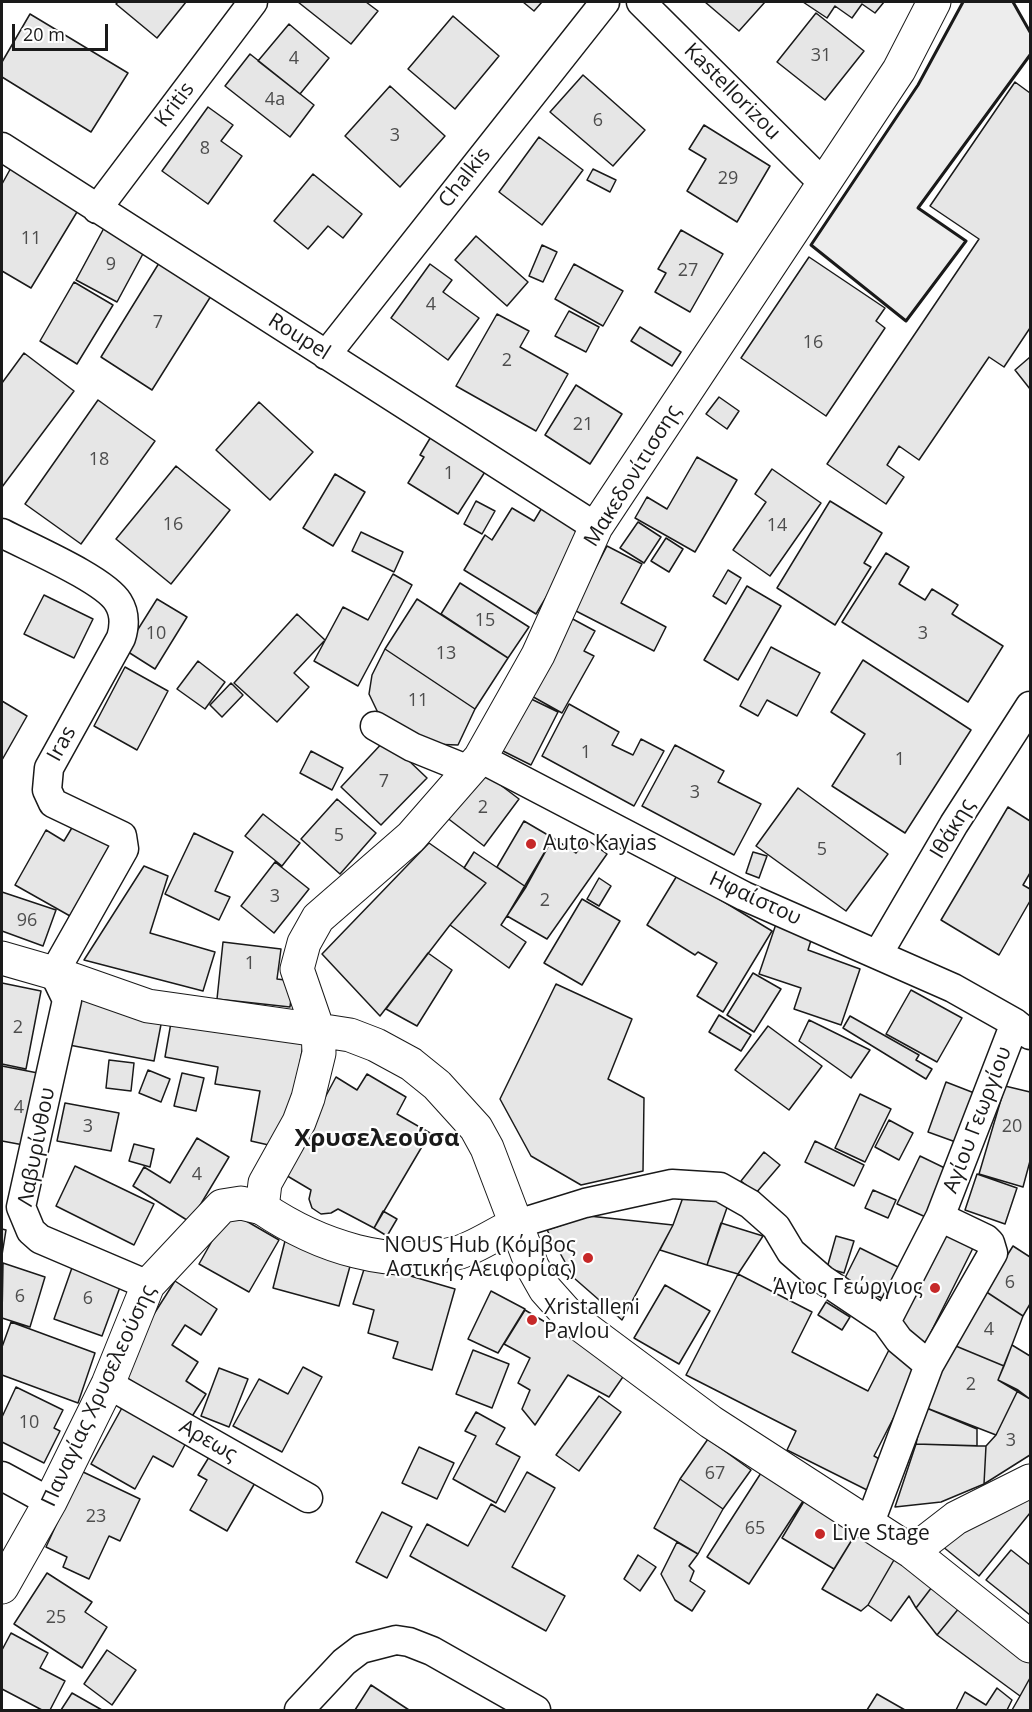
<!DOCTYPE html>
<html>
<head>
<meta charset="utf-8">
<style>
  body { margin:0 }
  #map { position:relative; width:1032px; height:1712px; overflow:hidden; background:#fff; font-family:"Open Sans",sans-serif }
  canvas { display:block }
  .frame { position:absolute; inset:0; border:3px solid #1a1a1a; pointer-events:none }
  .scale { position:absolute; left:12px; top:24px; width:96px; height:27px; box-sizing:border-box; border:3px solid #1a1a1a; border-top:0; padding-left:8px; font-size:18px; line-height:21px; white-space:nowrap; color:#1a1a1a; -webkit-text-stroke:4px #fff; paint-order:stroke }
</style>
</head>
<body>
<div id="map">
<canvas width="1032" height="1712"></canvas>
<div class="frame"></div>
<div class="scale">20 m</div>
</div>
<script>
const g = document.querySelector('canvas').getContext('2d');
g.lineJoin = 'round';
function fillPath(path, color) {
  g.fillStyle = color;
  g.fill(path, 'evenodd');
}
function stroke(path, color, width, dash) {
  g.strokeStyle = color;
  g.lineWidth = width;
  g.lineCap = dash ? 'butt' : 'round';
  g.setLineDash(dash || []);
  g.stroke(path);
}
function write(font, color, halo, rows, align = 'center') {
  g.font = font + ' "Open Sans",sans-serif';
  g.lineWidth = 4.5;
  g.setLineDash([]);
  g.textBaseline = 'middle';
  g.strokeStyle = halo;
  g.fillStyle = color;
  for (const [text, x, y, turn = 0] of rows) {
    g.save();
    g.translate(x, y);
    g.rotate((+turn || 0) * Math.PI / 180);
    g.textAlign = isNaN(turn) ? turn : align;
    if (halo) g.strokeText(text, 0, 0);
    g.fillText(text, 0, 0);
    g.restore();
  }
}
const green = new Path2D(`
  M 963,2 L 1013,2 L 1030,32 L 1030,55 L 918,208 L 966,241 L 906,321 L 811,245 L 918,85 Z`);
fillPath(green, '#ededed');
stroke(green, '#6a6a6a', 1.5);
const building = new Path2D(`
  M 118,2 L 186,2 L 157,38 L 116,4 Z
  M 298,2 L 366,2 L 378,11 L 351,44 Z
  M 523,2 L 542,2 L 534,11 Z
  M 705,2 L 765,2 L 739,31 Z
  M 803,2 L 884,2 L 875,13 L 862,4 L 852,18 L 835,6 L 827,18 Z
  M 816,13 L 864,51 L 825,100 L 777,62 Z
  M 30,14 L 128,73 L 91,132 L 2,77 L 2,62 Z
  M 453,16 L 499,56 L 455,109 L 408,69 Z
  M 289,24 L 329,58 L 300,94 L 258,61 Z
  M 250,54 L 314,105 L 290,137 L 225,86 Z
  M 583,75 L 645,130 L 613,166 L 550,112 Z
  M 1015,82 L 1030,93 L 1030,328 L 1004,367 L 989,357 L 919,460 L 899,446 L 887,465 L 904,477 L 886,504 L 827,464 L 979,239 L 930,206 Z
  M 390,86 L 445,136 L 400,187 L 345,136 Z
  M 208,107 L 233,125 L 221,141 L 242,156 L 208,204 L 162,171 Z
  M 704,125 L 770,166 L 737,222 L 687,191 L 706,159 L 689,149 Z
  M 539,137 L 583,170 L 542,225 L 499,192 Z
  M 12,166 L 80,207 L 31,288 L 2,271 L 2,184 Z
  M 593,169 L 616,180 L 610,192 L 587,180 Z
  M 313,174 L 362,214 L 343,238 L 328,226 L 308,249 L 274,221 Z
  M 104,228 L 145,250 L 117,302 L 76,280 Z
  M 681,230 L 723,254 L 690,312 L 655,292 L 666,273 L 658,269 Z
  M 476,236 L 528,282 L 507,306 L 455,260 Z
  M 542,245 L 557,252 L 543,282 L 529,276 Z
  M 164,255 L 216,288 L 152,390 L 101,357 Z
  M 809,257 L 885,308 L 876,321 L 885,328 L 826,416 L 741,358 Z
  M 430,264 L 452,280 L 443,292 L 479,318 L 448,360 L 391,318 Z
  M 574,264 L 623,291 L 603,326 L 555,299 Z
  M 74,282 L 113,305 L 77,364 L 40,341 Z
  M 569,311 L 599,327 L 586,352 L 555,336 Z
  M 497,314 L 529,331 L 520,347 L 568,374 L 536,431 L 456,386 Z
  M 640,327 L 681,352 L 672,366 L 631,341 Z
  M 24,353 L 74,391 L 2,487 L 2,383 Z
  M 1030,357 L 1030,389 L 1015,370 Z
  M 576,385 L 622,414 L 590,464 L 545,435 Z
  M 719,397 L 739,411 L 727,429 L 706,414 Z
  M 98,400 L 155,441 L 81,544 L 25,504 Z
  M 259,402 L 313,452 L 270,500 L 216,450 Z
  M 435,430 L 490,464 L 458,514 L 408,483 L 424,457 L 420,455 Z
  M 697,457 L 737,480 L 695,552 L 635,518 L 647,497 L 667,509 Z
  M 176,466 L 230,510 L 171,584 L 116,539 Z
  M 772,469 L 821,503 L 770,576 L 733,550 L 766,502 L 755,494 Z
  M 335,474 L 365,492 L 333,546 L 303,528 Z
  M 476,501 L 495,511 L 482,534 L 464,524 Z
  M 546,501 L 589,526 L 536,614 L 464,570 L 485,535 L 492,540 L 512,508 L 534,521 Z
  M 830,501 L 882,533 L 864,563 L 871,567 L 835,625 L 777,588 Z
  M 638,522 L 661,537 L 644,563 L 620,548 Z
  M 361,532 L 403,552 L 394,572 L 352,551 Z
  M 666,538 L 683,549 L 669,572 L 651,561 Z
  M 607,546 L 642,564 L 621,603 L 666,627 L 654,651 L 574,610 Z
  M 886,553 L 909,567 L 899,584 L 925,600 L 932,589 L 958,605 L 952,614 L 1003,646 L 968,702 L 842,622 Z
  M 728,570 L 741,578 L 726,604 L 713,596 Z
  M 393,574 L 412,585 L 358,686 L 314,661 L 343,607 L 368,620 Z
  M 460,583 L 529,627 L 508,658 L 441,614 Z
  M 747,586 L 781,606 L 738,680 L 704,660 Z
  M 44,595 L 93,619 L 74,658 L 24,634 Z
  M 157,599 L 187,617 L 155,669 L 125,650 Z
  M 417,599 L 508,658 L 475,709 L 385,649 Z
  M 297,614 L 325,640 L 294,673 L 309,687 L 277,722 L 234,683 Z
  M 569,617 L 595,631 L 584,651 L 594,656 L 562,713 L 528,694 Z
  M 771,647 L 820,673 L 797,716 L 767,700 L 758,716 L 740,706 Z
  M 385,649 L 475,709 L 458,745 L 429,744 L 380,717 L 369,694 L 372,675 Z
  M 863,660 L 971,730 L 905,833 L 832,786 L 865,734 L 831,712 Z
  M 198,661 L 225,682 L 205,709 L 177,689 Z
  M 125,667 L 168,691 L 137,750 L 94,726 Z
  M 231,683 L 243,695 L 222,717 L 210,705 Z
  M 523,695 L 558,712 L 531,765 L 497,748 Z
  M 2,701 L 27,716 L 2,760 Z
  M 569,704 L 619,732 L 612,745 L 633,755 L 641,739 L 664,751 L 634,806 L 542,756 Z
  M 386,739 L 427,778 L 381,825 L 341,787 Z
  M 675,745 L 724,771 L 718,782 L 761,804 L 734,855 L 642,806 Z
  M 311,751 L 343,768 L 332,790 L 300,773 Z
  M 482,771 L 519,799 L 484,846 L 446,817 Z
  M 798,788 L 888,854 L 846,911 L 756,846 Z
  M 337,799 L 376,833 L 340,874 L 301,839 Z
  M 1008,807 L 1030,821 L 1030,873 L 1023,885 L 1030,889 L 1030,901 L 999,955 L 941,920 Z
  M 263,814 L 300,843 L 282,866 L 245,836 Z
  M 76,821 L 113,842 L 70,916 L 15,885 L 46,830 L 64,841 Z
  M 524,821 L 553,838 L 526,887 L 497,867 Z
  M 194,833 L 233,852 L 215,891 L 230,897 L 219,920 L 165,894 Z
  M 553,838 L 576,853 L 586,839 L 607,854 L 547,939 L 507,916 Z
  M 429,843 L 486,883 L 450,925 L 380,1016 L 322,954 Z
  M 474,852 L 526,887 L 501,925 L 526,942 L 509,968 L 450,925 L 486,883 L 464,868 Z
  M 753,852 L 767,856 L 759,878 L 746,873 Z
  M 275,862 L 309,889 L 274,933 L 241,906 Z
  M 144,866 L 168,876 L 150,933 L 215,952 L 203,991 L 84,960 Z
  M 678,874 L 772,931 L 723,1012 L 697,996 L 717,963 L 698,952 L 695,955 L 647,925 Z
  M 599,878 L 611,886 L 599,906 L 587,899 Z
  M 2,892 L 56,910 L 43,946 L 2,931 Z
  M 582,899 L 620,921 L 582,985 L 544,963 Z
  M 776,924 L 812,937 L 808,950 L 860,969 L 841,1025 L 794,1009 L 801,988 L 759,974 Z
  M 223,942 L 281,949 L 277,979 L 293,981 L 290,1007 L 217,999 Z
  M 428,953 L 452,970 L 417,1026 L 386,1009 Z
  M 753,973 L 781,989 L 754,1032 L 727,1015 Z
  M 2,983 L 41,991 L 26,1069 L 2,1064 Z
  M 556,984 L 632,1019 L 608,1079 L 644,1098 L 643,1171 L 581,1185 L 531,1156 L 500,1099 Z
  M 911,990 L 962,1018 L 937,1062 L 886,1034 Z
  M 78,998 L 163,1014 L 154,1061 L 69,1045 Z
  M 173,1011 L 305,1034 L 294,1097 L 273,1146 L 251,1141 L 260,1091 L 215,1084 L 218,1067 L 165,1057 Z
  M 719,1015 L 751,1035 L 741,1051 L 709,1032 Z
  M 850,1016 L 919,1055 L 916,1060 L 932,1069 L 926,1079 L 843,1028 Z
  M 809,1020 L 870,1050 L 851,1078 L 799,1041 Z
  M 768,1026 L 822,1066 L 789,1110 L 735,1070 Z
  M 109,1060 L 134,1063 L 131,1091 L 106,1088 Z
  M 2,1066 L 43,1074 L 29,1146 L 2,1141 Z
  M 148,1070 L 170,1079 L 161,1102 L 139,1093 Z
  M 182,1073 L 204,1078 L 196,1111 L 174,1106 Z
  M 367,1074 L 406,1097 L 397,1114 L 430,1133 L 374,1228 L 338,1209 L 331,1213 L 321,1214 L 312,1208 L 309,1199 L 311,1190 L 284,1174 L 336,1077 L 357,1090 Z
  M 946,1082 L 982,1096 L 964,1145 L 928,1132 Z
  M 1005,1086 L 1030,1092 L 1030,1161 L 1023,1187 L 979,1174 Z
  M 860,1094 L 891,1109 L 865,1162 L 835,1148 Z
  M 65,1103 L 119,1113 L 111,1151 L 57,1141 Z
  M 889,1120 L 913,1133 L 899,1160 L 875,1147 Z
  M 197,1138 L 229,1157 L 190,1222 L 133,1186 L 144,1167 L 170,1183 Z
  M 815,1141 L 864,1165 L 854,1186 L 805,1162 Z
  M 134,1144 L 154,1149 L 150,1167 L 129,1161 Z
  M 764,1152 L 780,1165 L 756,1193 L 741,1181 Z
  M 920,1156 L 953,1172 L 930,1219 L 897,1204 Z
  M 75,1166 L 154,1204 L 134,1245 L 56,1206 Z
  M 977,1174 L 1017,1188 L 1005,1224 L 965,1210 Z
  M 686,1189 L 730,1199 L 707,1265 L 660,1250 L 673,1225 Z
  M 873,1190 L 896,1200 L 888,1218 L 865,1208 Z
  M 229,1211 L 279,1240 L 249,1292 L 199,1264 Z
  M 383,1211 L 397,1219 L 387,1236 L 374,1228 Z
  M 589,1216 L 673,1225 L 622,1320 L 574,1278 L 547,1230 Z
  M 721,1223 L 763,1236 L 738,1274 L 707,1265 Z
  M 2,1229 L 6,1230 L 2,1255 Z
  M 945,1231 L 974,1246 L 925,1344 L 896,1329 Z
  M 836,1236 L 854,1241 L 844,1273 L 827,1268 Z
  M 285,1241 L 352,1259 L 339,1306 L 273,1288 Z
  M 1013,1246 L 1030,1257 L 1030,1304 L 1023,1316 L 985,1291 Z
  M 860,1248 L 906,1271 L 890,1302 L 844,1280 Z
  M 74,1262 L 123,1279 L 102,1336 L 54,1319 Z
  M 3,1263 L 45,1277 L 30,1327 L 2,1318 Z
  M 366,1263 L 455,1289 L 432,1370 L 393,1358 L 398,1342 L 368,1333 L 374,1310 L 353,1304 Z
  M 738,1274 L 812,1312 L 792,1352 L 868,1391 L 891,1346 L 927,1365 L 901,1419 L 895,1415 L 874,1456 L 883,1461 L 869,1491 L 787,1450 L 796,1431 L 686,1375 Z
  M 175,1281 L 217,1309 L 201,1335 L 185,1325 L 172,1345 L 198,1362 L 186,1381 L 206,1394 L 191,1418 L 117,1372 Z
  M 665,1285 L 710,1311 L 679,1364 L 634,1338 Z
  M 491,1291 L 525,1309 L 498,1353 L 468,1339 Z
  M 985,1291 L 1023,1316 L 1004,1366 L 951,1344 Z
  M 826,1302 L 850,1317 L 842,1330 L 818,1315 Z
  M 525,1310 L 627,1371 L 609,1397 L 568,1375 L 535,1425 L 522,1409 L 530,1390 L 518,1383 L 530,1358 L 504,1344 Z
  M 11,1322 L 95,1353 L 78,1403 L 2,1375 L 2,1347 Z
  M 951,1344 L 1004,1366 L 998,1380 L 1018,1390 L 996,1435 L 924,1407 Z
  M 1012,1345 L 1030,1356 L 1030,1399 L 998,1380 Z
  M 473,1350 L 509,1364 L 492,1408 L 456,1394 Z
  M 303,1367 L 322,1377 L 282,1452 L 233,1426 L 259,1379 L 288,1394 Z
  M 219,1368 L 248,1379 L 229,1427 L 201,1416 Z
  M 16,1387 L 63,1410 L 54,1428 L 60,1431 L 44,1463 L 2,1442 L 2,1417 Z
  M 1018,1390 L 1030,1399 L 1030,1455 L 984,1484 L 986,1446 L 996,1435 Z
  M 599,1396 L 621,1412 L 579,1471 L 556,1455 Z
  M 123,1406 L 187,1441 L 173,1467 L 153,1456 L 135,1489 L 91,1464 Z
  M 924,1407 L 977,1429 L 977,1446 L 916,1444 Z
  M 476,1412 L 505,1428 L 496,1444 L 520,1457 L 496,1503 L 453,1479 L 476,1436 L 465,1431 Z
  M 708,1439 L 751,1470 L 723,1509 L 680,1479 Z
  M 916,1444 L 986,1446 L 984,1484 L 941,1502 L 895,1507 Z
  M 419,1447 L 454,1463 L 437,1499 L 402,1483 Z
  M 214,1449 L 259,1476 L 227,1531 L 190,1510 L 207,1480 L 198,1475 Z
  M 81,1471 L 140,1499 L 120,1541 L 109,1536 L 89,1579 L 63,1567 L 67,1557 L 46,1547 Z
  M 527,1472 L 555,1488 L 512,1567 L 565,1596 L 546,1631 L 410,1556 L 427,1524 L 468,1546 L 491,1504 L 505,1512 Z
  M 761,1473 L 803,1501 L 749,1584 L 707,1557 Z
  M 680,1479 L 723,1509 L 698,1554 L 654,1528 Z
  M 1030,1490 L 1030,1513 L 979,1576 L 942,1546 Z
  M 806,1498 L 858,1530 L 834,1569 L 782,1538 Z
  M 382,1512 L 412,1527 L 387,1578 L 356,1562 Z
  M 858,1530 L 898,1553 L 868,1605 L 861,1611 L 822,1589 Z
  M 677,1542 L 698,1554 L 689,1566 L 694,1571 L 690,1581 L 705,1591 L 692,1611 L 675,1600 L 661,1574 Z
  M 1011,1550 L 1030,1565 L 1030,1615 L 986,1580 Z
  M 898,1553 L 935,1583 L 916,1608 L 909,1596 L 891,1621 L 868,1605 Z
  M 638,1555 L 656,1567 L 640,1591 L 624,1579 Z
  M 47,1573 L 92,1602 L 85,1612 L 107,1627 L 82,1668 L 14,1624 Z
  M 935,1583 L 960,1607 L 937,1635 L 916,1608 Z
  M 960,1607 L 1030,1662 L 1030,1678 L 1020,1696 L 937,1635 Z
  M 11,1633 L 48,1653 L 40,1668 L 65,1681 L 50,1710 L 42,1710 L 2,1689 L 2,1650 Z
  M 107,1650 L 136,1670 L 112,1705 L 84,1684 Z
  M 1030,1678 L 1030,1710 L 1012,1710 L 1020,1696 Z
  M 371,1685 L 409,1710 L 355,1710 Z
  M 997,1688 L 1012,1700 L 1007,1710 L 956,1710 L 965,1692 L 986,1705 Z
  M 72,1693 L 102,1710 L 61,1710 Z
  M 877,1694 L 905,1710 L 867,1710 Z`);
fillPath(building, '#e6e6e6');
stroke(building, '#1a1a1a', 1.5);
const minor = new Path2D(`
  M 641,2 L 823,183
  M 2,147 L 596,527
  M 97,209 L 253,2
  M 326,355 L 605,2
  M 2,533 C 28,547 104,579 118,602 C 125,613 125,625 121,638 L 49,768 L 47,790 L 53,803 L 122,836 L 124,849 L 54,973 L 67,1000 L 21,1207 L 31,1231 L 40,1239 L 148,1285
  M 375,726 L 412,747 L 469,770
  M 480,758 L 744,896 L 953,988 L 1015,1023 L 1030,1035
  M 878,954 L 954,824 L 1030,706
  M 514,1225 L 585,1203 L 672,1184 L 720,1187 L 750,1204 L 776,1227 L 791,1252 L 822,1279 L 886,1322 L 899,1340 L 929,1365
  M 886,1322 L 940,1217 L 1015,1023
  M 108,1384 L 308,1498
  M 2,1476 L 50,1502
  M 869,1525 L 929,1365 L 993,1253 L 990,1243 L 986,1239 L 940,1217
  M 299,1710 L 344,1662 L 361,1649 L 396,1640 L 409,1642 L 432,1651 L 536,1710`);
const tertiary = new Path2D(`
  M 2,958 L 54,973 L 148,1006 L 318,1030
  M 2,1587 L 50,1502 L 108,1384 L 148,1285 L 222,1206 L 241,1203 L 262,1208`);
const secondary = new Path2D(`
  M 318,1030 L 350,1035 L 376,1045 L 411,1064 L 437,1085 L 476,1128 L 487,1148 L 532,1266 L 545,1289 L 570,1317 L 711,1422 L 912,1552 L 1030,1646
  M 514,1225 C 497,1233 478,1246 460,1252 C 392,1271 318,1246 262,1208 L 265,1183 L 299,1122 L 308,1098 L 319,1053 L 318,1030 L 297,969 L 304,943 L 318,918 L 411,837 L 480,758 L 538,655 L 596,527 L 899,70 L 934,2
  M 912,1552 L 956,1518 L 1030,1481`);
stroke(minor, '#1a1a1a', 31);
stroke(tertiary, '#1a1a1a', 35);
stroke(secondary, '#1a1a1a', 35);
stroke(minor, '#fff', 28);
stroke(tertiary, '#fff', 33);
stroke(secondary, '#fff', 33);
stroke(new Path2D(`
  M 963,2 L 918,85 L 811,245 L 906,321 L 966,241 L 918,208 L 1030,55
  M 1013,2 L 1030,32`), '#1a1a1a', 3);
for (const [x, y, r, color] of [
  [531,844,6,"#c62828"],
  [588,1258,6,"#c62828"],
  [935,1288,6,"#c62828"],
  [532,1320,6,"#c62828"],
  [820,1534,6,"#c62828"]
]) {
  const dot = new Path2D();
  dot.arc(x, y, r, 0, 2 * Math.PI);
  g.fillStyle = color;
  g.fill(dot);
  stroke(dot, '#fff', 2);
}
write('18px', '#4d4d4d', null, [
  ["31",821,56],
  ["4",294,59],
  ["4a",275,100],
  ["6",598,121],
  ["3",395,136],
  ["8",205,149],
  ["29",728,179],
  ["11",31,239],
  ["9",111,265],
  ["27",688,271],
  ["4",431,305],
  ["7",158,323],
  ["16",813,343],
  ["2",507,361],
  ["21",583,425],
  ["18",99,460],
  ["1",449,474],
  ["16",173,525],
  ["14",777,526],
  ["15",485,621],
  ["10",156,634],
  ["3",923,634],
  ["13",446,654],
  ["11",418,701],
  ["1",586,753],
  ["1",900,760],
  ["7",384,782],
  ["3",695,793],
  ["2",483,808],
  ["5",339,836],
  ["5",822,850],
  ["3",275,897],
  ["2",545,901],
  ["96",27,921],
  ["1",250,964],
  ["2",18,1028],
  ["4",19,1108],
  ["3",88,1127],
  ["20",1012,1127],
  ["4",197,1175],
  ["6",1010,1283],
  ["6",20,1297],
  ["6",88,1299],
  ["4",989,1330],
  ["2",971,1385],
  ["10",29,1423],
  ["3",1011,1441],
  ["67",715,1474],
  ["23",96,1517],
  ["65",755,1529],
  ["25",56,1618]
]);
write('21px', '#1a1a1a', '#fff', [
  ["Kastellorizou",732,92,45],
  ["Kritis",175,105,-53],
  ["Chalkis",465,178,-52],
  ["Roupel",299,337,32],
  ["Μακεδονίτισσης",633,476,-58],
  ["Iras",62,744,-61],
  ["Ιθάκης",953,829,-59],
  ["Ηφαίστου",755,899,25],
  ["Αγίου Γεωργίου",978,1120,-69],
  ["Λαβυρίνθου",37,1147,-79],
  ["Παναγίας Χρυσελεούσης",99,1396,-65],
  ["Αρεως",208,1441,30]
]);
write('21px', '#1a1a1a', '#fff', [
  ["Auto Kayias",543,844],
  ["NOUS Hub (Κόμβος",576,1246,"right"],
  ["Αστικής Αειφορίας)",576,1270,"right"],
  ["Άγιος Γεώργιος",923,1288,"right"],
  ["Xristalleni",544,1308],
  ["Pavlou",544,1332],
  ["Live Stage",832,1534]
], 'left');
write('bold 24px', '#1a1a1a', '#fff', [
  ["Χρυσελεούσα",377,1139]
]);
</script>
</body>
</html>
